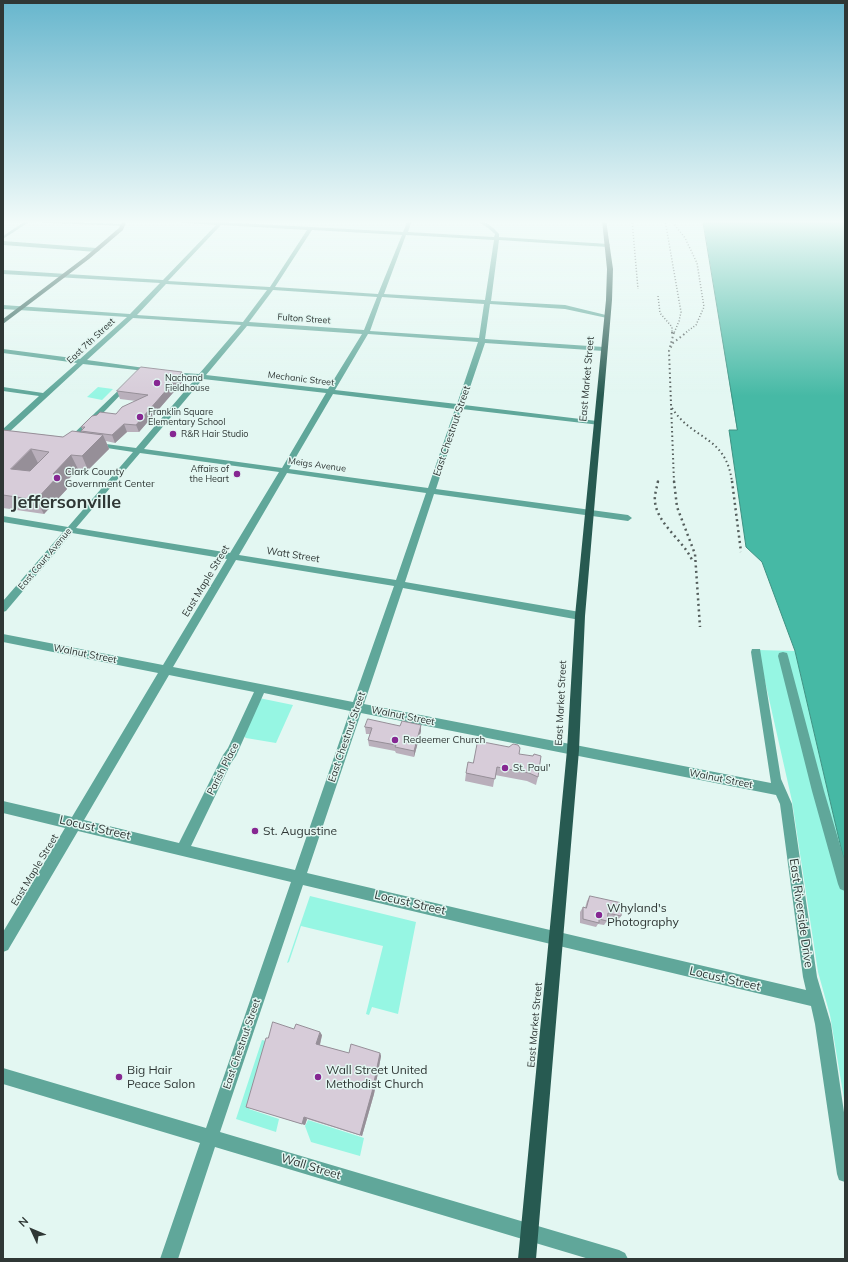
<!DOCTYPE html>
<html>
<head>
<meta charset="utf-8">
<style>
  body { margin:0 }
  #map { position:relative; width:848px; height:1262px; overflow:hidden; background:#e3f7f2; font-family:Mulish,sans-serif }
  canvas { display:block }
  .frame { position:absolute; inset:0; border:4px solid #2f3735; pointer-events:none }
  .north { position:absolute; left:12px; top:1210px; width:40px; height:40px; -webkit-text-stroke:3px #e3f7f2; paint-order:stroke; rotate:314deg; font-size:11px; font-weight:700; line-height:16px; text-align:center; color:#2f3735 }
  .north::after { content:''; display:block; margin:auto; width:14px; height:18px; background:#2f3735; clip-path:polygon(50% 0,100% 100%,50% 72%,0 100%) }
</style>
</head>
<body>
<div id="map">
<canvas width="848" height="1262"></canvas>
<div class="frame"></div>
<div class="north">N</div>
</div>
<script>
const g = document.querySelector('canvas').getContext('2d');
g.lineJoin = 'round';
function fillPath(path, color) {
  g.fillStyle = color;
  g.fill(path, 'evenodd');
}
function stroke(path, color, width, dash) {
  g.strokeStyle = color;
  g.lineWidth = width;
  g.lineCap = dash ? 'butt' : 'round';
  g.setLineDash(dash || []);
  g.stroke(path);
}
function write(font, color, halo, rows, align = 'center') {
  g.font = font + ' Mulish,sans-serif';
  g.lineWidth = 3;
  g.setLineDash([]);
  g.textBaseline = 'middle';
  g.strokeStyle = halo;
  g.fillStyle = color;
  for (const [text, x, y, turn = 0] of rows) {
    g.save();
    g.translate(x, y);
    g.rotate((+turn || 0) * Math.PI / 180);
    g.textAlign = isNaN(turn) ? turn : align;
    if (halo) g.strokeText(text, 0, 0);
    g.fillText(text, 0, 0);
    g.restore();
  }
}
fillPath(new Path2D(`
  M 98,387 L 113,389 L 102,400 L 87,397 Z
  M 758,650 L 795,651 L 845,865 L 845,1105 L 830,1015 L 818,972 L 792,801 Z
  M 259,698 L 293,705 L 276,743 L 246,738 L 242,735 Z
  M 310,896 L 416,922 L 398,1014 L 372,1007 L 369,1015 L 366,1014 L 383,946 L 301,926 L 289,962 L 287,963 Z
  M 262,1040 L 270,1042 L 249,1109 L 279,1119 L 276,1132 L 236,1119 Z
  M 308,1120 L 364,1138 L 360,1156 L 311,1142 L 305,1126 Z`), '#96f6e3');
const water = new Path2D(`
  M 703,220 L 845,220 L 845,865 L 795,651 L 762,562 L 746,547 L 729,430 L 737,430 Z`);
fillPath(water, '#46b9a5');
stroke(water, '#3f9283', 1);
fillPath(new Path2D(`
  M 19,220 L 124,224 L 126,225 L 124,226 L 29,222 L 3,239 L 3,236 L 24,222 Z
  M 158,220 L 220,222 L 403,232 L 408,220 L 412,220 L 408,232 L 494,237 L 495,234 L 488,228 L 475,220 C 484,219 493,227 499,234 L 499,237 L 609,244 L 610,245 L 607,247 L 499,240 L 491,301 L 565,305 L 610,316 L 607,318 L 565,309 L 490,304 L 485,339 L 604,347 L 607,349 L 604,351 L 485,343 L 464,405 L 597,421 L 600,421 L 600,425 L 462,409 L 436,489 L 628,515 L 632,518 L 628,521 L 434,494 L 405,582 L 580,612 L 583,613 L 585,616 L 583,619 L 580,620 L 403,588 L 364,704 L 771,783 L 751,652 L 752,649 L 760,649 L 781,779 L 792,804 L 817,977 L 831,1024 L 845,1119 L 845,1182 L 839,1180 L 837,1174 L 815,1024 L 811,1006 L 303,885 L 220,1132 L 619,1250 L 625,1253 L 628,1259 L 589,1259 L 215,1147 L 178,1259 L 160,1259 L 200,1143 L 3,1084 L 3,1068 L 206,1128 L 291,882 L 78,831 L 8,950 L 3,952 L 3,932 L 65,828 L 3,813 L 3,801 L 72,817 L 158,673 L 3,642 L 3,634 L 163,665 L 227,559 L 72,533 L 6,611 L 3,612 L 3,601 L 63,532 L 3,522 L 3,516 L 68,527 L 133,452 L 94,446 L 90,444 L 91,442 L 136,448 L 196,378 L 170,375 L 167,373 L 168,372 L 199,374 L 241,325 L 133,318 L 87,360 L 152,369 L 155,371 L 154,372 L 83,364 L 6,435 L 3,435 L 3,429 L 39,396 L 3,391 L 3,387 L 43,393 L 77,363 L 3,353 L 3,349 L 80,359 L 127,317 L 3,309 L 3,305 L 130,314 L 160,283 L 3,274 L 3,270 L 163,280 L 216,225 L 160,221 ZM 221,225 L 307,230 L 270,287 L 168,281 ZM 312,230 L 402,235 L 378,294 L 275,287 ZM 406,235 L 494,240 L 485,300 L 384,294 ZM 166,284 L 267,290 L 243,322 L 137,315 ZM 273,290 L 377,297 L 364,330 L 249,322 ZM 382,297 L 484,304 L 479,338 L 370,331 ZM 247,326 L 362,334 L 328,389 L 206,375 ZM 368,334 L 478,342 L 457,404 L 335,390 ZM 203,379 L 326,393 L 282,468 L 144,449 ZM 333,394 L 455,409 L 428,488 L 289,469 ZM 140,453 L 279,472 L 230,553 L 76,528 ZM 287,473 L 426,493 L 396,580 L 239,555 ZM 236,560 L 394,586 L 353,702 L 173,667 ZM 169,675 L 254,692 L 228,748 L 223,755 L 179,843 L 84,820 ZM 264,693 L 350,711 L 295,870 L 191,846 L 231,763 L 236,756 ZM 361,713 L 776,795 L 780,804 L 803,977 L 806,990 L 307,873 Z
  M 3,241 L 97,248 L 100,250 L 97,252 L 3,245 Z
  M 127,383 L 130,385 L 129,386 L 75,442 L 69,442 L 69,438 L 125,384 Z
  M 783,652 L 787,653 L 788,656 L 824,791 L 845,862 L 845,891 L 840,889 L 838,884 L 812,791 L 778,656 L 779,653 Z`), '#60a79a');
fillPath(new Path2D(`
  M 123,220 L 127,220 L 123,230 L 89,259 L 3,324 L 3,319 L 85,257 L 119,228 Z
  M 602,220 L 606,220 L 613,269 L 612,300 L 585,616 L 579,750 L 536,1259 L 518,1259 L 567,750 L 575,616 L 606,300 L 607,269 Z`), '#275a51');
stroke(new Path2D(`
  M 632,220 L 638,289
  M 665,220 L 681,312 L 679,321 L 674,333
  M 671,220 L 685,238 L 697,263 L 704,307 L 696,325 L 685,333
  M 658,296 L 660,313 L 672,327 L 672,333`), '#545e5c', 1.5, [1, 2]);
stroke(new Path2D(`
  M 672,332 L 672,335
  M 670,347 L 674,332
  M 672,408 C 693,441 726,435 732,482
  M 658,482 L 658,479
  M 674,482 L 669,351 L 673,343 L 687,332`), '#545e5c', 2, [1.5, 3]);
stroke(new Path2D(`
  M 658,481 C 657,488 654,495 655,502 C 658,525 683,540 692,560
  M 674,481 L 677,507 L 695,554 L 700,627
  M 732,481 L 741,552`), '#545e5c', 2.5, [2, 3.5]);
fillPath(new Path2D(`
  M 182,372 L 185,379 L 139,432 L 127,432 L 115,443 L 106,441 L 109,449 L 88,470 L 78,469 L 64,484 L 67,489 L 44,514 L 3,508 L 3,430 L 63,437 L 82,433 L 81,431 L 83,430 L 81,427 L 116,414 L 136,401 L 120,399 L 117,391 Z
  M 421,725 L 421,731 L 414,757 L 396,753 L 395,751 L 369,746 L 368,740 L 370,734 L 366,734 L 365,727 Z
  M 519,754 L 538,777 L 536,785 L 527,781 L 495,775 L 493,787 L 465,781 L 466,773 L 473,763 Z
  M 590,896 L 621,916 L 618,920 L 607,918 L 607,921 L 604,925 L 598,924 L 596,927 L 580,923 L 580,912 L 583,907 L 585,908 L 587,901 Z
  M 322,1035 L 320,1045 L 349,1053 L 380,1053 L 381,1056 L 374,1094 L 362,1136 L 307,1119 L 305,1125 L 246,1107 L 268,1038 Z`), '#b9afbb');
fillPath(new Path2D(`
  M 182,372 L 185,379 L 139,432 L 136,425 Z
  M 124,424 L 127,432 L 115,443 L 112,435 Z
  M 103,435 L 109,449 L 88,470 L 82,456 Z
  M 31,449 L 38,463 L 19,483 L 11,469 Z
  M 71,455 L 78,469 L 64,484 L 67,489 L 44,514 L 36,500 L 53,474 Z
  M 421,725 L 421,731 L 414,757 L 414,751 Z
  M 320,1032 L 322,1035 L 319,1048 L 316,1044 Z
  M 380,1053 L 381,1056 L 374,1094 L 362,1136 L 360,1135 Z
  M 304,1117 L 307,1119 L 305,1125 L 302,1124 Z`), '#968f98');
const building = new Path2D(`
  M 141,367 L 182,372 L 136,425 L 124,424 L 112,435 L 81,431 L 85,427 L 81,427 L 92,416 L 97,415 L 100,412 L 116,414 L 122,407 L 148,395 L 117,391 Z
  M 3,430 L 63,437 L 72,431 L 103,435 L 82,456 L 71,455 L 53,474 L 59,475 L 36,500 L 3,495 ZM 31,449 L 49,452 L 30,471 L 11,469 Z
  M 368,719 L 400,726 L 402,721 L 421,725 L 414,751 L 395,747 L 396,745 L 368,740 L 372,728 L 365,727 Z
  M 478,741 L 509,747 L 513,744 L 518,745 L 520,748 L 519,754 L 533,756 L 534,754 L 541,756 L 538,777 L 529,773 L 497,767 L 495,779 L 466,773 L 468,762 L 473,763 Z
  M 590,896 L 622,903 L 621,916 L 608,913 L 607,921 L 599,919 L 599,923 L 583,919 L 583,907 L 586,908 Z
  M 273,1022 L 294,1029 L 296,1024 L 320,1032 L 316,1044 L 349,1053 L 351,1044 L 380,1053 L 372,1092 L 360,1135 L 304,1117 L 302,1124 L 246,1107 L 266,1038 L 268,1038 Z`);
fillPath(building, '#d7ccd9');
stroke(building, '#968f98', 1);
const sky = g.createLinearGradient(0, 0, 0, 396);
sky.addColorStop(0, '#67b6cd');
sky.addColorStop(0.56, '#f2fbf9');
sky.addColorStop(1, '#f2fbf900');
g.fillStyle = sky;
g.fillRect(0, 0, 848, 396);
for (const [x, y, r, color] of [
  [157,383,4,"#862792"],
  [140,417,4,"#862792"],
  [173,434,4,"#862792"],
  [237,474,4,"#862792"],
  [57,478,4,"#862792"],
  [395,740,4,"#862792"],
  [505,768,4,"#862792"],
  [255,831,4,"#862792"],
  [599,915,4,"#862792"],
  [119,1077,4,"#862792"],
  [318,1077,4,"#862792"]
]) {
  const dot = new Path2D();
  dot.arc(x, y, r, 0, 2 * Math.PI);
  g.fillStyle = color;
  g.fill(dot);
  stroke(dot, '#e3f7f2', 1.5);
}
write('9px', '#2f3735', '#e3f7f2', [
  ["Fulton Street",304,319,4],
  ["East 7th Street",91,341,-43],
  ["Mechanic Street",301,379,7],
  ["Meigs Avenue",317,465,8],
  ["East Court Avenue",45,559,-50]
]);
write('9px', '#2f3735', '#e3f7f2', [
  ["Nachand",165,378],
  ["Fieldhouse",165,388],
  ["Franklin Square",148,412],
  ["Elementary School",148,422],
  ["R&R Hair Studio",181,434],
  ["Affairs of",229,469,"right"],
  ["the Heart",229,479,"right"]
], 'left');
write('10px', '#2f3735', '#e3f7f2', [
  ["East Market Street",587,379,-85],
  ["East Chestnut Street",452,431,-71],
  ["Watt Street",293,555,9],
  ["East Maple Street",206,581,-59],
  ["Walnut Street",85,654,11],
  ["East Market Street",561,703,-87],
  ["Walnut Street",403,716,11],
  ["East Chestnut Street",347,737,-71],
  ["Parish Place",223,769,-63],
  ["Walnut Street",721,779,11],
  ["East Maple Street",35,870,-59],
  ["East Market Street",535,1025,-85],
  ["East Chestnut Street",242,1044,-71]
]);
write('10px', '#2f3735', '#e3f7f2', [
  ["Clark County",65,472],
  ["Government Center",65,484],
  ["Redeemer Church",403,740],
  ["St. Paul'",513,768]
], 'left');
write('12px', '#2f3735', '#e3f7f2', [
  ["Locust Street",95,828,13],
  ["Locust Street",410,903,13],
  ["East Riverside Drive",801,913,82],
  ["Locust Street",725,979,13],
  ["Wall Street",311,1167,17]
]);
write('12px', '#2f3735', '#e3f7f2', [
  ["St. Augustine",263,831],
  ["Whyland's",607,908],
  ["Photography",607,922],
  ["Big Hair",127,1070],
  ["Peace Salon",127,1084],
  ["Wall Street United",326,1070],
  ["Methodist Church",326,1084]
], 'left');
write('bold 18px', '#2f3735', '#e3f7f2', [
  ["Jeffersonville",66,503]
]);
</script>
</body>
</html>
